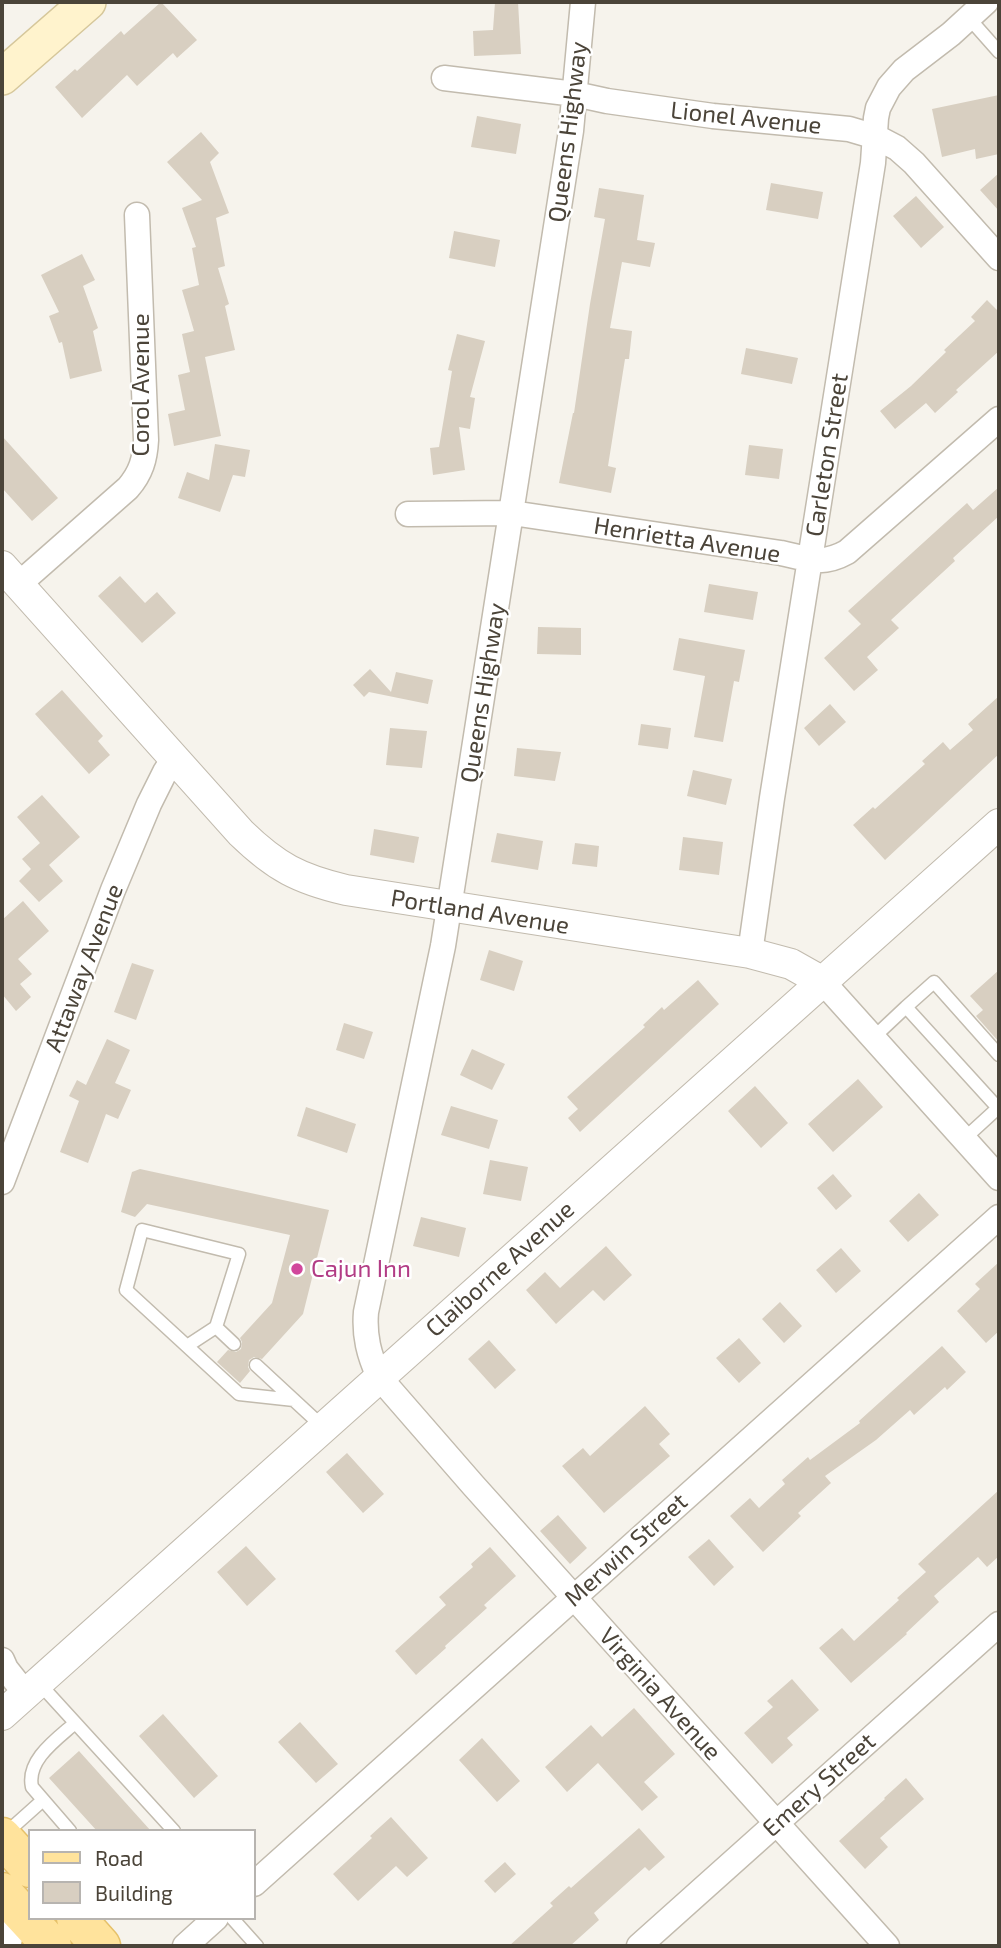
<!DOCTYPE html>
<html>
<head>
<meta charset="utf-8">
<style>
  body { margin:0 }
  #map { position:relative; width:1001px; height:1948px; overflow:hidden; background:#f6f3ec; font-family:"Exo 2",sans-serif }
  canvas { display:block }
  .frame { position:absolute; inset:0; border:4px solid #4b4439; pointer-events:none }
  .legend { position:absolute; left:28px; top:1829px; width:228px; height:91px; box-sizing:border-box; background:#fff; border:2px solid #b7b4b0; margin:0; padding:9px 12px; list-style:none; font-size:21px; color:#4b4439 }
  .legend li { display:flex; align-items:center; gap:14px; height:35px }
  .legend b { width:35px; border:2px solid #b7b4b0 }
</style>
</head>
<body>
<div id="map">
<canvas width="1001" height="1948"></canvas>
<div class="frame"></div>
<ul class="legend">
<li><b style="height:9px;background:#ffe39c"></b>Road</li>
<li><b style="height:19px;background:#d8cfc1"></b>Building</li>
</ul>
</div>
<script>
const g = document.querySelector('canvas').getContext('2d');
g.lineJoin = 'round';
function fillPath(path, color) {
  g.fillStyle = color;
  g.fill(path, 'evenodd');
}
function stroke(path, color, width, dash) {
  g.strokeStyle = color;
  g.lineWidth = width;
  g.lineCap = dash ? 'butt' : 'round';
  g.setLineDash(dash || []);
  g.stroke(path);
}
function write(font, color, halo, rows, align = 'center') {
  g.font = font + ' "Exo 2",sans-serif';
  g.lineWidth = 5;
  g.setLineDash([]);
  g.textBaseline = 'middle';
  g.strokeStyle = halo;
  g.fillStyle = color;
  for (const [text, x, y, turn = 0] of rows) {
    g.save();
    g.translate(x, y);
    g.rotate((+turn || 0) * Math.PI / 180);
    g.textAlign = isNaN(turn) ? turn : align;
    if (halo) g.strokeText(text, 0, 0);
    g.fillText(text, 0, 0);
    g.restore();
  }
}
fillPath(new Path2D(`
  M 161,2 L 197,40 L 177,58 L 173,53 L 137,86 L 127,75 L 82,118 L 55,87 L 75,69 L 77,71 L 121,31 L 124,35 Z
  M 495,2 L 518,2 L 521,54 L 474,56 L 473,31 L 493,30 Z
  M 999,95 L 999,154 L 976,159 L 975,149 L 942,157 L 932,109 Z
  M 477,116 L 521,124 L 516,154 L 471,147 Z
  M 201,132 L 219,153 L 210,162 L 229,213 L 216,218 L 225,266 L 218,268 L 229,304 L 225,306 L 235,350 L 205,357 L 221,436 L 174,446 L 168,414 L 185,410 L 178,375 L 190,372 L 182,334 L 194,331 L 182,290 L 199,285 L 192,248 L 196,247 L 182,208 L 202,200 L 167,162 Z
  M 999,173 L 999,211 L 980,190 Z
  M 771,183 L 823,192 L 818,219 L 766,210 Z
  M 599,188 L 644,195 L 637,240 L 655,243 L 650,267 L 622,262 L 610,328 L 632,331 L 629,359 L 625,359 L 608,466 L 616,468 L 611,493 L 559,483 L 573,413 L 574,413 L 590,304 L 605,219 L 594,217 Z
  M 916,196 L 944,227 L 921,248 L 893,216 Z
  M 454,231 L 500,240 L 495,267 L 449,258 Z
  M 82,254 L 95,280 L 83,286 L 98,328 L 93,331 L 102,371 L 70,379 L 62,342 L 59,343 L 49,316 L 59,312 L 41,275 Z
  M 987,300 L 999,312 L 999,351 L 956,390 L 958,392 L 935,413 L 926,403 L 895,429 L 880,411 L 911,386 L 946,352 L 944,350 L 975,321 L 971,317 Z
  M 457,334 L 485,341 L 470,397 L 475,398 L 470,429 L 459,427 L 465,470 L 433,475 L 430,448 L 439,447 L 452,371 L 448,370 Z
  M 746,348 L 798,358 L 792,384 L 741,374 Z
  M 2,436 L 58,498 L 32,521 L 2,488 Z
  M 215,444 L 250,450 L 245,477 L 233,475 L 220,512 L 178,498 L 187,472 L 209,480 Z
  M 749,445 L 783,449 L 779,479 L 745,475 Z
  M 999,487 L 999,516 L 953,558 L 955,561 L 891,620 L 899,628 L 867,657 L 878,670 L 854,691 L 824,658 L 861,624 L 848,611 L 967,503 L 973,510 Z
  M 120,576 L 145,603 L 157,592 L 176,613 L 142,643 L 98,596 Z
  M 709,584 L 758,592 L 753,620 L 704,612 Z
  M 538,627 L 581,628 L 581,655 L 537,654 Z
  M 679,638 L 745,650 L 739,682 L 734,681 L 723,742 L 694,737 L 705,676 L 673,670 Z
  M 370,669 L 391,692 L 396,672 L 433,680 L 428,704 L 369,692 L 364,697 L 353,685 Z
  M 62,690 L 103,736 L 98,741 L 110,755 L 89,774 L 35,714 Z
  M 999,696 L 999,754 L 885,860 L 853,825 L 873,807 L 875,809 L 925,764 L 922,761 L 943,742 L 950,750 L 973,730 L 968,724 Z
  M 830,704 L 846,722 L 819,746 L 804,728 Z
  M 641,724 L 671,728 L 668,749 L 638,745 Z
  M 390,728 L 427,731 L 422,768 L 386,765 Z
  M 517,748 L 561,752 L 555,781 L 514,776 Z
  M 693,770 L 732,779 L 726,805 L 687,796 Z
  M 42,795 L 80,837 L 49,865 L 63,881 L 39,902 L 19,881 L 31,869 L 22,859 L 40,843 L 17,817 Z
  M 374,829 L 419,837 L 414,863 L 370,855 Z
  M 497,833 L 543,841 L 538,870 L 491,862 Z
  M 683,837 L 723,842 L 719,875 L 679,870 Z
  M 575,843 L 599,846 L 597,867 L 572,864 Z
  M 23,901 L 49,931 L 18,959 L 32,974 L 20,984 L 31,997 L 16,1011 L 2,994 L 2,920 Z
  M 489,950 L 523,961 L 514,991 L 480,980 Z
  M 132,963 L 154,970 L 136,1020 L 114,1012 Z
  M 999,970 L 999,1042 L 976,1016 L 983,1010 L 970,996 Z
  M 698,980 L 719,1004 L 580,1132 L 568,1118 L 578,1109 L 567,1097 L 645,1027 L 643,1025 L 662,1007 L 664,1010 Z
  M 344,1023 L 373,1032 L 364,1059 L 336,1050 Z
  M 107,1039 L 130,1050 L 115,1083 L 131,1090 L 118,1119 L 106,1114 L 88,1163 L 60,1152 L 79,1101 L 69,1096 L 77,1080 L 86,1085 Z
  M 472,1049 L 505,1064 L 492,1090 L 460,1075 Z
  M 858,1079 L 883,1107 L 833,1152 L 808,1124 Z
  M 755,1086 L 788,1123 L 761,1148 L 728,1111 Z
  M 451,1106 L 498,1120 L 489,1149 L 441,1135 Z
  M 306,1107 L 356,1124 L 347,1153 L 297,1136 Z
  M 490,1160 L 528,1167 L 521,1201 L 483,1194 Z
  M 140,1169 L 329,1210 L 303,1314 L 262,1359 L 254,1357 L 249,1360 L 248,1367 L 250,1371 L 240,1383 L 217,1362 L 228,1350 L 236,1352 L 241,1349 L 242,1342 L 240,1338 L 272,1303 L 290,1235 L 147,1204 L 135,1217 L 121,1212 L 132,1172 Z
  M 833,1174 L 852,1196 L 836,1210 L 817,1188 Z
  M 919,1193 L 939,1215 L 908,1242 L 889,1221 Z
  M 421,1217 L 466,1228 L 459,1257 L 413,1246 Z
  M 606,1246 L 632,1275 L 604,1301 L 593,1290 L 556,1324 L 526,1290 L 545,1272 L 560,1288 Z
  M 841,1248 L 861,1271 L 836,1293 L 816,1270 Z
  M 999,1262 L 999,1331 L 986,1343 L 957,1311 L 980,1289 L 975,1284 Z
  M 780,1302 L 802,1326 L 784,1343 L 762,1319 Z
  M 739,1338 L 761,1363 L 739,1383 L 716,1358 Z
  M 489,1340 L 516,1370 L 495,1389 L 468,1359 Z
  M 942,1346 L 966,1372 L 947,1390 L 945,1387 L 914,1415 L 910,1410 L 876,1440 L 825,1476 L 831,1483 L 798,1513 L 801,1516 L 763,1552 L 730,1516 L 750,1498 L 759,1508 L 785,1484 L 782,1480 L 808,1457 L 810,1460 L 860,1423 L 859,1421 Z
  M 645,1406 L 670,1434 L 659,1444 L 670,1456 L 604,1513 L 562,1466 L 583,1448 L 590,1456 Z
  M 347,1453 L 384,1494 L 363,1513 L 326,1472 Z
  M 999,1490 L 999,1556 L 987,1567 L 978,1557 L 934,1596 L 939,1602 L 906,1633 L 907,1634 L 851,1683 L 819,1648 L 842,1628 L 854,1641 L 899,1600 L 897,1598 L 926,1572 L 918,1564 Z
  M 558,1515 L 587,1548 L 570,1564 L 540,1531 Z
  M 709,1539 L 734,1567 L 714,1586 L 688,1557 Z
  M 246,1546 L 276,1579 L 247,1606 L 217,1572 Z
  M 490,1547 L 516,1576 L 484,1605 L 487,1608 L 445,1646 L 446,1648 L 416,1675 L 395,1651 L 446,1605 L 439,1597 L 473,1567 L 471,1564 Z
  M 792,1679 L 819,1710 L 787,1738 L 793,1745 L 772,1764 L 744,1733 L 773,1707 L 767,1701 Z
  M 634,1708 L 675,1754 L 644,1782 L 658,1797 L 642,1811 L 598,1763 L 567,1792 L 545,1767 L 591,1725 L 602,1737 Z
  M 163,1714 L 218,1776 L 194,1798 L 139,1736 Z
  M 300,1722 L 338,1764 L 316,1783 L 278,1742 Z
  M 482,1738 L 520,1781 L 497,1802 L 459,1760 Z
  M 79,1751 L 151,1831 L 97,1831 L 49,1778 Z
  M 906,1778 L 924,1799 L 880,1838 L 888,1847 L 865,1869 L 839,1841 L 885,1799 L 884,1798 Z
  M 391,1817 L 428,1858 L 407,1877 L 396,1866 L 358,1901 L 333,1874 L 372,1838 L 370,1836 Z
  M 639,1828 L 665,1857 L 649,1871 L 645,1867 L 594,1913 L 599,1920 L 570,1946 L 509,1946 L 553,1906 L 550,1903 L 569,1886 L 571,1888 Z
  M 505,1862 L 516,1874 L 495,1893 L 484,1881 Z`), '#d8cfc1');
const service = new Path2D(`
  M 968,17 L 999,52
  M 906,1007 L 934,982 L 999,1055
  M 873,1038 L 906,1007 L 998,1108
  M 964,1139 L 999,1107
  M 234,1344 L 216,1327 L 239,1254 L 142,1230 L 126,1290 L 239,1394 L 294,1400
  M 187,1346 L 216,1327
  M 256,1365 L 323,1427
  M 38,1682 L 174,1831
  M 70,1831 L 32,1787 C 26,1760 57,1739 75,1723
  M 5,1834 L 43,1800
  M 232,1918 L 257,1946`);
const minor = new Path2D(`
  M 583,2 L 571,131 L 443,946 L 366,1312 C 364,1336 369,1355 379,1377 L 473,1485 L 887,1946
  M 444,78 L 575,94 L 607,101 L 713,116 L 849,129 L 876,137 L 897,148 L 914,163 L 999,258
  M 408,514 L 512,513 L 781,553 C 808,559 822,566 847,552 L 999,419
  M 19,584 L 128,488 C 141,473 145,459 146,440 L 137,215
  M 750,953 L 772,798 L 873,163 L 876,118 L 878,108 L 889,87 L 904,70 L 951,34 L 986,2
  M 823,982 L 999,1178
  M 2,1182 L 113,890 L 149,804 L 165,772 L 174,758
  M 2,1660 L 6,1669 L 25,1693
  M 254,1884 L 999,1217
  M 8,1946 L 18,1909
  M 185,1946 L 216,1918
  M 639,1946 L 999,1624`);
const tertiary = new Path2D(`
  M 2,566 L 241,833 C 276,867 299,879 346,890 L 750,953 L 791,964 L 823,982
  M 2,1715 L 999,824`);
const secondary = new Path2D(`
  M 2,77 L 88,2`);
const primary = new Path2D(`
  M 2,1837 L 30,1868
  M 2,1892 L 52,1946
  M 76,1918 L 101,1946`);
stroke(service, '#c2bbae', 15);
stroke(minor, '#c2bbae', 27);
stroke(tertiary, '#c2bbae', 32);
stroke(secondary, '#d6c79b', 38);
stroke(primary, '#e6c16a', 41);
stroke(service, '#fff', 12);
stroke(minor, '#fff', 24);
stroke(tertiary, '#fff', 30);
stroke(secondary, '#fff3cd', 35);
stroke(primary, '#ffe39c', 38);
for (const [x, y, r, color] of [
  [297,1269,7,"#d1479c"]
]) {
  const dot = new Path2D();
  dot.arc(x, y, r, 0, 2 * Math.PI);
  g.fillStyle = color;
  g.fill(dot);
  stroke(dot, '#fff', 2.5);
}
write('24px', '#4b4439', '#fff', [
  ["Lionel Avenue",746,118,6],
  ["Queens Highway",568,132,-83],
  ["Corol Avenue",141,385,-90],
  ["Carleton Street",827,455,-81],
  ["Henrietta Avenue",687,540,9],
  ["Queens Highway",483,693,-81],
  ["Portland Avenue",480,912,9],
  ["Attaway Avenue",84,968,-69],
  ["Claiborne Avenue",500,1269,-42],
  ["Merwin Street",626,1550,-42],
  ["Virginia Avenue",660,1694,48],
  ["Emery Street",819,1785,-42]
]);
write('24px', '#b23c85', '#fff', [
  ["Cajun Inn",311,1269]
], 'left');
</script>
</body>
</html>
